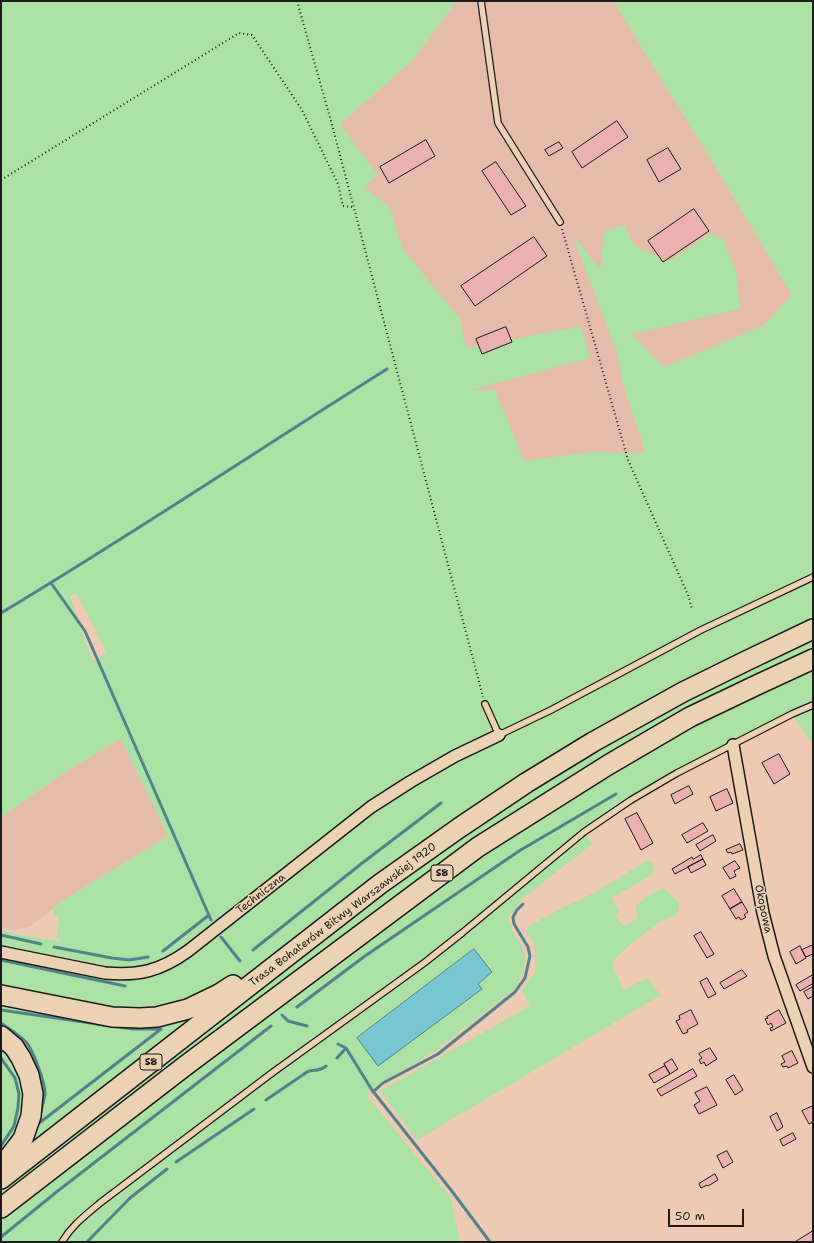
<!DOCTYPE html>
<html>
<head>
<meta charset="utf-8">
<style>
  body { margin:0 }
  #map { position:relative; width:814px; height:1243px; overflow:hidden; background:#eecab4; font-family:"Shantell Sans",sans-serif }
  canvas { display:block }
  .frame { position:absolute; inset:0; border:2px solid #1c1c1c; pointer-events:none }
  .scale { position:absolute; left:668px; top:1209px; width:76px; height:18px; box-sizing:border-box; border:2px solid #1c1c1c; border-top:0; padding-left:5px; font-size:12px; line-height:14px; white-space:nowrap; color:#1c1c1c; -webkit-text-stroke:3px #ecd2b4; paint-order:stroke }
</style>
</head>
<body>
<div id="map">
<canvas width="814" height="1243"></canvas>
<div class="frame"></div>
<div class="scale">50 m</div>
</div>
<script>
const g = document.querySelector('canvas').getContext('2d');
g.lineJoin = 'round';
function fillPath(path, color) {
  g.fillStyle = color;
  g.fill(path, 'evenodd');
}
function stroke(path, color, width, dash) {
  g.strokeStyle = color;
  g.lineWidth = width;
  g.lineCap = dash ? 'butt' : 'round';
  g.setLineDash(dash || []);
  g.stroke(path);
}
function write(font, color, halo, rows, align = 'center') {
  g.font = font + ' "Shantell Sans",sans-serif';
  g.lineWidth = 3;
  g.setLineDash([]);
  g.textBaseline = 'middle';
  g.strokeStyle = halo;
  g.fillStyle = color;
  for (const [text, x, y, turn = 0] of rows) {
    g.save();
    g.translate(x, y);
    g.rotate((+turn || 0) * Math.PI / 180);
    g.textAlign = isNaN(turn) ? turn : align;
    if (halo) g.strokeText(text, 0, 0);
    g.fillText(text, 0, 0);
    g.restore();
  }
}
fillPath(new Path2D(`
  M 457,1 L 614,1 L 639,43 L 706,151 L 792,295 L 763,326 L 623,384 L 647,453 L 447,533 L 340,124 L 413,60 Z
  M 121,739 L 168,836 L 67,898 L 29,927 L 15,930 L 1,928 L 1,817 L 70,769 Z`), '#e5bbac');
fillPath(new Path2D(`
  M 1,1 L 457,1 L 413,60 L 340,124 L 378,175 L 364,187 L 390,208 L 403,249 L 460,319 L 466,348 L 581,326 L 590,358 L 471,390 L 495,390 L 524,461 L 591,452 L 646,453 L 623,384 L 618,355 L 572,234 L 600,269 L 605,231 L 624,225 L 635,246 L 668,261 L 710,234 L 723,239 L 736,270 L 740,309 L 632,334 L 664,367 L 763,326 L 792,295 L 706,151 L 639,43 L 614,1 L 813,1 L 813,742 L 811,743 L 792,714 L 677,773 L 584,832 L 592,844 L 521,900 L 508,919 L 512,931 L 521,943 L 526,957 L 523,970 L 517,987 L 435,1051 L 367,1092 L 369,1098 L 451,1198 L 460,1242 L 1,1242 L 1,931 L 63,942 L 56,939 L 59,921 L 52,909 L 67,898 L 168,836 L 121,739 L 70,769 L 1,817 ZM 77,594 L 106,652 L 93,662 L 70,596 Z
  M 648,860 L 654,864 L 652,875 L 611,898 L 619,910 L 616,917 L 624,926 L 637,919 L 636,905 L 649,895 L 665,888 L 679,904 L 678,914 L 660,922 L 633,942 L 612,962 L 623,990 L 647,978 L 661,995 L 417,1140 L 380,1091 L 530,1006 L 522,990 L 535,972 L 535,946 L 526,931 L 529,926 L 560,909 L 594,893 Z`), '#abe1a4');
const water = new Path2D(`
  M 474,949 L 492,972 L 478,984 L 482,989 L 378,1066 L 357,1038 Z`);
fillPath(water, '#77c7d3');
stroke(water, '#53838a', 1);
stroke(new Path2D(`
  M 51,583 L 85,631 L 211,920
  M 1,613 C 131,535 258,450 387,369
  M 1,935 L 41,944
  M 221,937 L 240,961
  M 54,947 L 112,958 L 129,960 L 148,957
  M 253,950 L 361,864 L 441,803
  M 163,951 L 209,915
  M 1,960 L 125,986
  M 297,1007 L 365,956 L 519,851 L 616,794
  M 1,1010 L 104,1025
  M 282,1015 L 288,1021 L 307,1026
  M 1,1023 C 9,1029 18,1034 26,1042 C 33,1050 45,1082 45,1094 C 44,1100 42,1107 41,1112
  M 338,1044 L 346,1048 L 372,1090 L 451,1190 L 490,1242
  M 1,1058 L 15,1078 L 19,1094 L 18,1108 L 14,1126 L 1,1146
  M 337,1058 L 346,1048
  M 373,1092 L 383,1083 L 438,1054 L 515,992 L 525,978 L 530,956 L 528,947 L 514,924 L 513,917 L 517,910 L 523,904
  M 266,1100 L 307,1072 C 314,1068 317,1073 326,1066
  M 38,1122 L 38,1124 L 161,1029 L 133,1029 L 111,1026
  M 176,1162 L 254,1109
  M 1,1237 L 59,1190 L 271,1026
  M 87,1242 L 130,1198 L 167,1169`), '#53838a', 3);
const building = new Path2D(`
  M 617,121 L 628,137 L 582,168 L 572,152 Z
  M 426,140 L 435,156 L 389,183 L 380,167 Z
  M 559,142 L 563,148 L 549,156 L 545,150 Z
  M 668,148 L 681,169 L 659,182 L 647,160 Z
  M 496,162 L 526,206 L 511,215 L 482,171 Z
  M 694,209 L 709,231 L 663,262 L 648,241 Z
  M 534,237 L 547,256 L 475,306 L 461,286 Z
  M 506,327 L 512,342 L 482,354 L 476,339 Z
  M 779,754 L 790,774 L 774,784 L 762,763 Z
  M 689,786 L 693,794 L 675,804 L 671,795 Z
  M 727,789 L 733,803 L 716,811 L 710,797 Z
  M 637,813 L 653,843 L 641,850 L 625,819 Z
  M 703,823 L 708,831 L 687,843 L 682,835 Z
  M 713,835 L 716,841 L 700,851 L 696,845 Z
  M 740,844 L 743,850 L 732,854 L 731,852 L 728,853 L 726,850 Z
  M 701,855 L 703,859 L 675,874 L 672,869 L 692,857 L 693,859 Z
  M 703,859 L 706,865 L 691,873 L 688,867 Z
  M 735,861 L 740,868 L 734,871 L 736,876 L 730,879 L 723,868 Z
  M 734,889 L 742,902 L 730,909 L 722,896 Z
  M 742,902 L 748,912 L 744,915 L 746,917 L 741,920 L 739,917 L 736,919 L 730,909 Z
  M 701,932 L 714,954 L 707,958 L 694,936 Z
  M 813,945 L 813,954 L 806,957 L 802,950 Z
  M 800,946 L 806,958 L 796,964 L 790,952 Z
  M 742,970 L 747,976 L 724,989 L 720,983 Z
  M 813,975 L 813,987 L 812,984 L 800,991 L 796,985 Z
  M 707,978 L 716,994 L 708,998 L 700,982 Z
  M 813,987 L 813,996 L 808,999 L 804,992 Z
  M 691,1010 L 698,1024 L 687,1030 L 688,1032 L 683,1034 L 676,1021 L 680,1019 L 679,1016 Z
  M 779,1010 L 786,1023 L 771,1031 L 770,1028 L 773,1027 L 771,1023 L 768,1025 L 765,1019 L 768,1018 L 767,1017 Z
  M 710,1048 L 717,1059 L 706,1066 L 704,1062 L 701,1064 L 699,1060 L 702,1058 L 699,1054 Z
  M 792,1051 L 798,1063 L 788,1068 L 787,1066 L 783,1067 L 781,1064 L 785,1062 L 782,1056 Z
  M 672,1059 L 678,1069 L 670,1074 L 664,1064 Z
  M 665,1066 L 670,1074 L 654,1083 L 649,1075 Z
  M 693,1069 L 697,1076 L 661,1096 L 657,1090 Z
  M 734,1075 L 743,1090 L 735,1095 L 726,1080 Z
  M 707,1087 L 717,1105 L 699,1114 L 694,1105 L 700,1101 L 695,1093 Z
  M 813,1106 L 813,1122 L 809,1124 L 802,1111 Z
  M 777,1113 L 783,1127 L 777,1131 L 770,1117 Z
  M 793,1133 L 796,1139 L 783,1146 L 780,1140 Z
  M 727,1151 L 733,1162 L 723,1168 L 717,1156 Z
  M 715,1174 L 718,1180 L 708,1186 L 707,1185 L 701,1188 L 699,1184 Z
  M 813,1231 L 813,1242 L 795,1242 Z`);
fillPath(building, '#eab1ae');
stroke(building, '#1c1c1c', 1);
const lane = new Path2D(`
  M 481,1 L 498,123 L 560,222
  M 485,704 L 499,735 L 551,710 L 701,630 L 813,577
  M 62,1242 C 72,1225 86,1215 100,1203 L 272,1073 L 424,963 L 462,933 L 584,832 L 631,800 L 677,773 L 792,714 L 813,705`);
const street = new Path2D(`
  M 733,745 L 763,913 L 774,956 L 813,1067
  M 1,952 L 105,973 C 139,976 160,971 188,951 L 371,807 L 410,782 L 455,756 L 499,735`);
const highway = new Path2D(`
  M 1,995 L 112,1017 L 140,1018 L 157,1017 L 188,1009 L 219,994 L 233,985
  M 1,1036 L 14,1047 L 21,1058 L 29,1075 L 33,1094 L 31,1116 L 23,1139 L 1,1168
  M 1,1179 L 380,884 L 459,828 L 526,783 L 593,742 L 683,692 L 746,661 L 813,629
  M 1,1208 L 185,1066 L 478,847 L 608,765 L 690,717 L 759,684 L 813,659`);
stroke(lane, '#1c1c1c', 8);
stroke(street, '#1c1c1c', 14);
stroke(highway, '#1c1c1c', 22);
stroke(new Path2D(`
  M 297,1 L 331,121 L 483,697
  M 1,180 L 239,33 L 252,35 L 302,110 L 338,184 L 343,206 L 353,207
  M 562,229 L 628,460 L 688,595 L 692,609`), '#1c1c1c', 2, [1, 3]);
stroke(lane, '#ecd2b4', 5.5);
stroke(street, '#ecd2b4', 11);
stroke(highway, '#ecd2b4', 19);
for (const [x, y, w] of [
  [442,873,22],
  [151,1062,22]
]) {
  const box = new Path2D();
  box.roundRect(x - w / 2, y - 8, w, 16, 3);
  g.fillStyle = '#ecd2b4';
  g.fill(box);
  stroke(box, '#1c1c1c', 1);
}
write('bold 10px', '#1c1c1c', null, [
  ["S8",442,873],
  ["S8",151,1062]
]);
write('11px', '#1c1c1c', '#ecd2b4', [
  ["Techniczna",261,894,-38],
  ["Okopowa",763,909,78],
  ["Trasa Bohaterów Bitwy Warszawskiej 1920",343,915,-37]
]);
</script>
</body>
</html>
